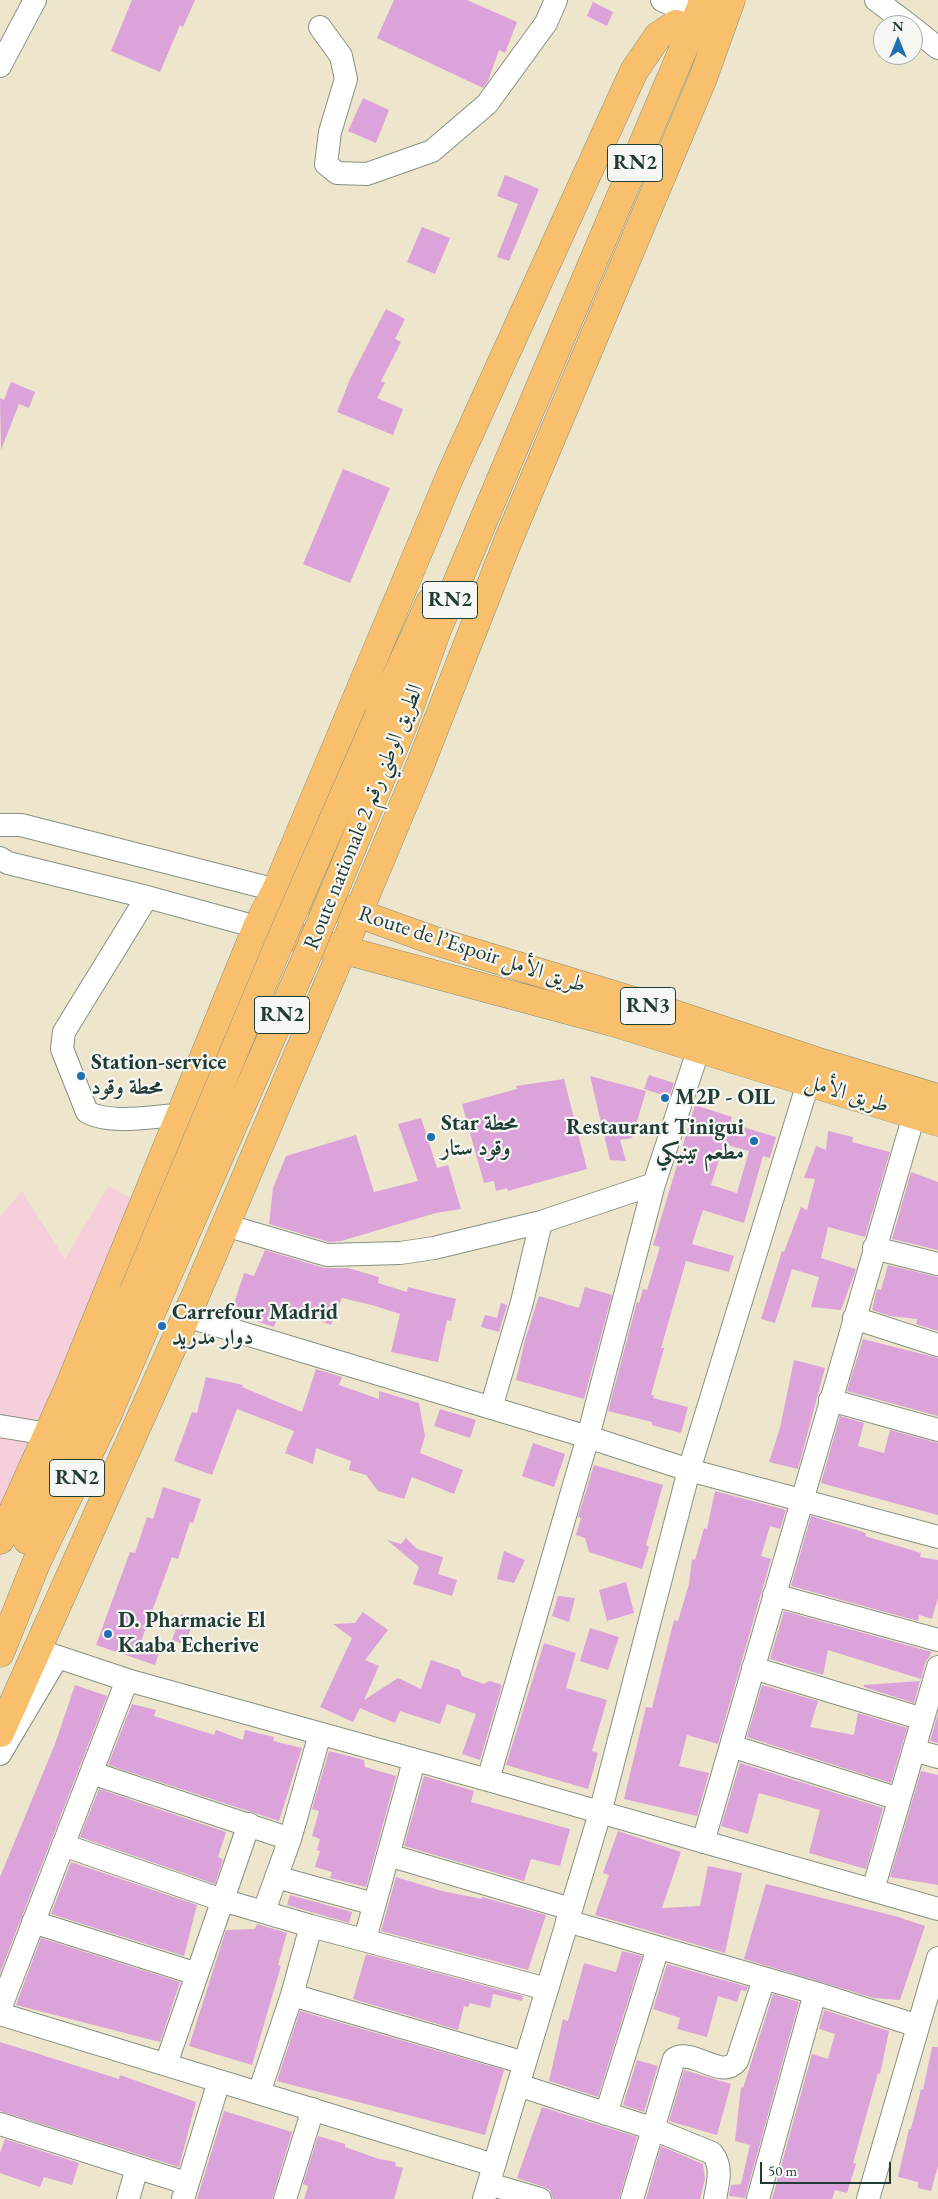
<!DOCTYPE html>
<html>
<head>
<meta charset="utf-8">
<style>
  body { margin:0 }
  #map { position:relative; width:938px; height:2199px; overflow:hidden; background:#ede6cd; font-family:"EB Garamond",serif }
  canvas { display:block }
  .north { position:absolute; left:873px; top:15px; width:50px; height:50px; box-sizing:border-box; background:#f6f6f2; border:1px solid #a0aca6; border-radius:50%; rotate:0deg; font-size:14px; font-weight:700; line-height:20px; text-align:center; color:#1f3d34 }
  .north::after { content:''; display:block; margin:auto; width:18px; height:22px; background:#1f6fb2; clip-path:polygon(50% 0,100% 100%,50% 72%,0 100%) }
  .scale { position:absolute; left:760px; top:2162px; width:131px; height:22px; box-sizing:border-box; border:2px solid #1f3d34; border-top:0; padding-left:6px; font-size:15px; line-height:18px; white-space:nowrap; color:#1f3d34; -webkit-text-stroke:4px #f6f6f2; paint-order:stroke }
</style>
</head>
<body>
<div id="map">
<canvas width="938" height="2199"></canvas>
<div class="north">N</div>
<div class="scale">50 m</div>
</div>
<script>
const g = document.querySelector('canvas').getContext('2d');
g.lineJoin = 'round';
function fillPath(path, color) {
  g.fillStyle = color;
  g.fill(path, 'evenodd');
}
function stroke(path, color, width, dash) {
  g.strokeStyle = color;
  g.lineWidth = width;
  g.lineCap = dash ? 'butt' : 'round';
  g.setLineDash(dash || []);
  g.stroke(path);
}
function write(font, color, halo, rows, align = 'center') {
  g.font = font + ' "EB Garamond",Amiri,serif';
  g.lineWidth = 4.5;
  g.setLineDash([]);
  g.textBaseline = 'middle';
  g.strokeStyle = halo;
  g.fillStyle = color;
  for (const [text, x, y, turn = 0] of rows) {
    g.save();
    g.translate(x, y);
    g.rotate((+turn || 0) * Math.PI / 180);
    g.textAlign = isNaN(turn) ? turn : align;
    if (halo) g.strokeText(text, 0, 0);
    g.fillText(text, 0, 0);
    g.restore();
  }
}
fillPath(new Path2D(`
  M 108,1186 L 163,1214 L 0,1561 L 0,1217 L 22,1191 L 65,1259 Z`), '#f5cfda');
fillPath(new Path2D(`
  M 132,0 L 195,0 L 183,27 L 180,25 L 160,72 L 111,51 Z
  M 394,0 L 467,0 L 517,22 L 505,53 L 499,50 L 488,81 L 483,88 L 377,38 Z
  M 593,2 L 613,12 L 607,26 L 587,16 Z
  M 363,98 L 389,110 L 376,143 L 348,131 Z
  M 505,175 L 539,189 L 509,261 L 497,257 L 518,204 L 497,196 Z
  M 422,227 L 450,238 L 435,274 L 407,262 Z
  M 386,309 L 405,319 L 395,339 L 401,342 L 381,381 L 385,383 L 377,398 L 403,409 L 393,435 L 337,412 L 350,379 Z
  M 11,382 L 35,392 L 29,408 L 19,404 L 1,450 L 0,398 L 4,400 Z
  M 343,469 L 390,488 L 350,583 L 303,564 Z
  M 649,1075 L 674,1083 L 669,1097 L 644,1089 Z
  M 590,1076 L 646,1091 L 632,1138 L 620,1140 L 626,1161 L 610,1160 Z
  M 564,1079 L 587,1169 L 508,1191 L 507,1188 L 496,1191 L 494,1181 L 484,1183 L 462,1104 L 517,1089 L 516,1086 Z
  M 695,1105 L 732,1117 L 730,1123 L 776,1137 L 770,1158 L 763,1156 L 744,1223 L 703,1210 L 692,1244 L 734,1256 L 729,1272 L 686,1261 L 661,1348 L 664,1348 L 651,1395 L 654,1395 L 653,1398 L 688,1407 L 681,1433 L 652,1425 L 652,1422 L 608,1411 L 637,1302 L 639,1303 L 643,1289 L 647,1290 L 660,1247 L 653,1245 ZM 724,1144 L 749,1151 L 737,1193 L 711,1185 Z
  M 421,1118 L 437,1168 L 448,1165 L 461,1209 L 436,1213 L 341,1241 L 329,1242 L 269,1224 L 273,1188 L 286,1156 L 356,1135 L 374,1192 L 418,1181 L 398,1124 Z
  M 828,1131 L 853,1137 L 852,1142 L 890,1152 L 865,1237 L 828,1227 L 821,1258 L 856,1269 L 841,1310 L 811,1307 L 819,1277 L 792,1269 L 775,1323 L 761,1319 L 782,1251 L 784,1252 L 801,1207 L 807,1210 L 815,1179 L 804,1178 L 816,1146 L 826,1150 Z
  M 911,1172 L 938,1182 L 938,1250 L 892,1239 Z
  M 265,1250 L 324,1268 L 348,1268 L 379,1277 L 378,1283 L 407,1292 L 408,1287 L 456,1299 L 451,1321 L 447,1320 L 438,1362 L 391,1352 L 400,1314 L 372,1305 L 342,1298 L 331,1325 L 281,1306 L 274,1327 L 231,1313 L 244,1273 L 254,1276 Z
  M 888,1265 L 938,1277 L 938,1331 L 916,1324 L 917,1319 L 890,1316 L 872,1310 L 877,1289 L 881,1290 Z
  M 585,1287 L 612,1295 L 584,1399 L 516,1380 L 525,1340 L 539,1296 L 579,1308 Z
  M 501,1303 L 507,1305 L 499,1332 L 481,1327 L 485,1315 L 497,1318 Z
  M 863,1339 L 938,1358 L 938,1416 L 847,1391 Z
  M 794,1360 L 825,1368 L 798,1469 L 769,1462 L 780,1428 Z
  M 316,1369 L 342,1377 L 339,1385 L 379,1399 L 379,1391 L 419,1403 L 425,1436 L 420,1453 L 463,1470 L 454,1494 L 412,1477 L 404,1499 L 378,1491 L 366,1475 L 349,1470 L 351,1461 L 316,1448 L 313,1464 L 285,1453 L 294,1431 L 237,1409 L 212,1475 L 174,1461 L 192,1412 L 197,1413 L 206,1377 L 243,1385 L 242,1387 L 302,1412 Z
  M 440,1409 L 476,1420 L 470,1438 L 434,1426 Z
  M 840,1416 L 864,1423 L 858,1446 L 884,1453 L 890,1430 L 938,1443 L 938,1515 L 821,1483 Z
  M 533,1443 L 565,1454 L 554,1487 L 522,1476 Z
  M 594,1465 L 663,1485 L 646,1545 L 649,1547 L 642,1569 L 589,1552 L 585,1538 L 576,1535 L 581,1518 L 578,1517 Z
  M 163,1487 L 201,1499 L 193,1523 L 190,1522 L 178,1559 L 172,1557 L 140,1644 L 160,1650 L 155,1665 L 96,1645 L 130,1552 L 135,1553 L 147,1517 L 153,1519 Z
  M 715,1491 L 786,1510 L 780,1529 L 770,1526 L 761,1556 L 771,1559 L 718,1744 L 687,1735 L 679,1766 L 709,1773 L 697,1816 L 624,1799 L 646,1707 L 652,1708 L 674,1620 L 678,1621 L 689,1584 L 692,1559 L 695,1560 L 704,1528 L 707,1529 Z
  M 811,1516 L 866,1533 L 865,1536 L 921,1553 L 920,1557 L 938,1560 L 938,1598 L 932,1619 L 919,1615 L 918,1621 L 791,1586 Z
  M 406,1538 L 417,1549 L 443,1557 L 438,1574 L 457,1580 L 452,1596 L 413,1584 L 419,1567 L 387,1540 L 401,1544 Z
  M 504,1551 L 525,1560 L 514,1583 L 497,1579 Z
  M 626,1582 L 634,1613 L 607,1621 L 599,1590 Z
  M 558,1596 L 575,1598 L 569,1622 L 552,1616 Z
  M 784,1611 L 932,1652 L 925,1663 L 921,1679 L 828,1650 L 823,1675 L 770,1659 Z
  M 363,1612 L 388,1630 L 365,1660 L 379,1666 L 364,1700 L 398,1678 L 421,1689 L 431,1660 L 460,1670 L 462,1676 L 484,1684 L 490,1681 L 502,1685 L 480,1760 L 462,1754 L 476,1714 L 447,1704 L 440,1724 L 400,1711 L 395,1723 L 360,1708 L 353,1722 L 320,1707 L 352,1638 L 333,1624 L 355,1623 Z
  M 181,1614 L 194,1619 L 185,1645 L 172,1640 Z
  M 590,1628 L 619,1637 L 608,1670 L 580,1661 Z
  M 544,1643 L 576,1653 L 566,1688 L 607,1700 L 592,1751 L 598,1753 L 588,1789 L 506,1765 Z
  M 920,1681 L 914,1703 L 864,1687 L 864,1685 Z
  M 75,1685 L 107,1696 L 0,1973 L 0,1877 L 55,1744 Z
  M 762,1685 L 818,1701 L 810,1727 L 854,1735 L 858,1713 L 907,1728 L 891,1783 L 747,1737 Z
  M 132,1704 L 156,1710 L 154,1716 L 214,1735 L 216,1730 L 243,1740 L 245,1730 L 274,1737 L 273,1741 L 302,1748 L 279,1821 L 108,1765 Z
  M 938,1714 L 938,1743 L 930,1741 Z
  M 329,1751 L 364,1760 L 365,1767 L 396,1776 L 366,1887 L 330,1878 L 332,1872 L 315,1867 L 320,1851 L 317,1850 L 320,1839 L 312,1836 L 319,1811 L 312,1809 Z
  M 740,1763 L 883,1808 L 866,1869 L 809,1853 L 820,1810 L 759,1793 L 748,1834 L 721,1826 Z
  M 921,1771 L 938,1775 L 938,1885 L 890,1877 Z
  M 424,1776 L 474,1791 L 471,1802 L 570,1829 L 560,1866 L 531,1859 L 524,1881 L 404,1846 Z
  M 99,1789 L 226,1832 L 218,1857 L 223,1859 L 215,1884 L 80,1837 Z
  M 618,1831 L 681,1852 L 662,1908 L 700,1906 L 708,1866 L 742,1873 L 725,1953 L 595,1915 L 609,1875 L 603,1873 Z
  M 71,1862 L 197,1905 L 184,1956 L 51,1914 Z
  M 396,1877 L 442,1891 L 482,1899 L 482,1897 L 546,1915 L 528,1970 L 381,1931 Z
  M 766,1884 L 895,1916 L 925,1926 L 900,2000 L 874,1998 L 744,1959 Z
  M 290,1895 L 352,1912 L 349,1923 L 287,1905 Z
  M 257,1924 L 287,1933 L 278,1965 L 281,1966 L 252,2065 L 189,2046 L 226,1930 L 255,1929 Z
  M 41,1938 L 180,1982 L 160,2042 L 16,2005 Z
  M 622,1951 L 642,1956 L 598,2097 L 549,2081 L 563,2019 L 568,2021 L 584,1963 L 616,1972 Z
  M 366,1954 L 523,1996 L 522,2001 L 493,1994 L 490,2008 L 470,2003 L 468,2007 L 464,2006 L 458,2030 L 353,1999 Z
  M 667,1964 L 748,1987 L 746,1991 L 741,1990 L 737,2002 L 718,1996 L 707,2037 L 677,2029 L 680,2018 L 653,2009 Z
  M 773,1994 L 799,2002 L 745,2198 L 729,2196 L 731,2185 L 741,2184 L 750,2145 L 735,2141 L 741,2087 L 743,2088 Z
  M 824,2010 L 889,2031 L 880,2074 L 878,2073 L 853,2163 L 856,2164 L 847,2193 L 835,2190 L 832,2199 L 772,2199 L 812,2054 L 828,2059 L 835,2034 L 819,2029 Z
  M 300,2011 L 504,2070 L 485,2135 L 277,2081 Z
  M 0,2042 L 119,2079 L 120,2075 L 196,2102 L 179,2167 L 0,2111 Z
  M 932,2047 L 938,2047 L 938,2166 L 931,2191 L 918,2188 L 918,2182 L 898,2177 L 909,2129 L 911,2129 L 921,2089 L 923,2090 Z
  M 637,2060 L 658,2066 L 644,2112 L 623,2105 Z
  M 684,2070 L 731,2084 L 717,2135 L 669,2121 Z
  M 542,2107 L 637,2137 L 619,2199 L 553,2199 L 550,2190 L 544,2187 L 517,2178 Z
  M 224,2111 L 292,2132 L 272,2199 L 197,2199 Z
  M 318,2136 L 345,2144 L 345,2147 L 379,2159 L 396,2162 L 395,2166 L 403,2168 L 394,2199 L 304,2199 L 308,2186 L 303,2184 Z
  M 5,2139 L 79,2163 L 72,2185 L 44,2177 L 40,2187 L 0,2173 L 0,2153 Z
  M 661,2146 L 703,2164 L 705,2179 L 700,2199 L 646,2199 Z`), '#dba3d9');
const minor = new Path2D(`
  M 662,0 L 697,17
  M 876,0 L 909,25
  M 320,27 L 341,56 L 346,79 L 330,132 L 326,164 L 337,173 L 367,174 L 432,151 L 487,104 L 546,23 L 556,0
  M 913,28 L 938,48
  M 0,66 L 35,0
  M 0,825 L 21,825 L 276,890
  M 0,858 L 8,863 L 147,897 L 257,927
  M 147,897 L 64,1032 L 62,1049 L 87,1112 C 111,1125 153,1116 180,1115
  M 225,1225 L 327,1255 L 400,1253 L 434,1248 L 541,1222 L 654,1184
  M 874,1248 L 938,1264
  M 186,1316 L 588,1437 L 689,1470 L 938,1537
  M 854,1318 L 938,1345
  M 830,1400 L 938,1430
  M 491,1408 L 522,1302 L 541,1222
  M 0,1426 L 48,1434
  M 774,1595 L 938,1640
  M 37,1650 L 127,1680 L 488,1780 L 938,1909
  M 753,1668 L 923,1719
  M 731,1746 L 899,1799
  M 914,1750 L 938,1757
  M 0,1754 L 57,1658
  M 92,1773 L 290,1839
  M 488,1780 L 588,1437 L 654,1184 L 699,1048
  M 703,1842 L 914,1115
  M 63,1845 L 222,1900 L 311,1926 L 292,1995 L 259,2093
  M 388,1855 L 571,1909
  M 276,1877 L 374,1904
  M 873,1890 L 938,1667
  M 264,1911 L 290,1839 L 320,1734
  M 567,1921 L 815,1993
  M 33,1922 L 197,1974
  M 311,1926 L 547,1989
  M 365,1939 L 414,1761
  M 292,1995 L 525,2063
  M 0,2009 L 127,1680
  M 0,2014 L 494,2165
  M 166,2064 L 249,1824
  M 518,2085 L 651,2128 L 712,2153 C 723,2166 718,2183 715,2199
  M 606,2114 L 658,1948
  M 0,2124 L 186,2183
  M 489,2184 L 540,2199
  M 128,2199 L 137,2168
  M 183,2199 L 219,2081
  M 285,2199 L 313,2109
  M 484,2199 L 600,1813 L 689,1470 L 804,1096 L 812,1082
  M 632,2199 L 674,2059 C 693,2047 721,2081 737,2061 L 764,1979
  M 758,2199 L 815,1993 L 918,2026
  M 868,2199 L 938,1958`);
const highway = new Path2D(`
  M 379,715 L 430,602
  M 404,723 L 437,630 L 704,0
  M 276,890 L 357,913 L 435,941 L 647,1005 L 822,1063 L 938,1098
  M 262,928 L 612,1022 L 938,1122
  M 0,1540 L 69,1387 L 257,927 L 276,890 L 451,474 L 634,71 L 658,36 L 676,24
  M 27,1540 L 133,1293
  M 0,1653 L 37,1561 L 107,1416 L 155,1304
  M 0,1733 L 196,1294 L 343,949 L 419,768 L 508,541 L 703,78 L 731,0`);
stroke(minor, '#869280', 24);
stroke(highway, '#869280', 29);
stroke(minor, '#fff', 22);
stroke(highway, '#f8bf6c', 28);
const highwayBridge = new Path2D(`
  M 133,1293 L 282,937 L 379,715
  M 155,1304 L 310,949 L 404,723`);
stroke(highwayBridge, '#869280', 29, []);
stroke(highwayBridge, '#f8bf6c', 28);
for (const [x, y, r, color] of [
  [81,1076,5,"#1f6fb2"],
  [665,1098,5,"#1f6fb2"],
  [431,1137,5,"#1f6fb2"],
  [754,1141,5,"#1f6fb2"],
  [162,1326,5,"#1f6fb2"],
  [108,1634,5,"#1f6fb2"]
]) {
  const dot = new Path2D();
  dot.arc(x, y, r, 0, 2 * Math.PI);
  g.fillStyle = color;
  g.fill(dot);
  stroke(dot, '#f6f6f2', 2);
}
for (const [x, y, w] of [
  [635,163,55],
  [450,600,55],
  [648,1006,55],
  [282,1015,55],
  [77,1478,55]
]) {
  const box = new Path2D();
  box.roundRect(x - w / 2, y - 18.5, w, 37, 4);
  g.fillStyle = '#f6f6f2';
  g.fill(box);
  stroke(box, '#1f3d34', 1);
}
write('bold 21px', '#1f3d34', null, [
  ["RN2",635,163],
  ["RN2",450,600],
  ["RN3",648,1006],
  ["RN2",282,1015],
  ["RN2",77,1478]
]);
write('22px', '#1f3d34', '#f6f6f2', [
  ["Route nationale الطريق الوطني رقم 2",364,817,-68],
  ["Route de l’Espoir طريق الأمل",472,950,18],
  ["طريق الأمل",847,1094,17]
]);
write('bold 22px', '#1f3d34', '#f6f6f2', [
  ["Station-service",91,1063],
  ["محطة وقود",91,1088],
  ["M2P - OIL",675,1098],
  ["Star محطة",441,1124],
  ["وقود ستار",441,1149],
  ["Restaurant Tinigui",744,1128,"right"],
  ["مطعم تينيكي",744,1153,"right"],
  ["Carrefour Madrid",172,1313],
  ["دوار مدريد",172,1338],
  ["D. Pharmacie El",118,1621],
  ["Kaaba Echerive",118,1646]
], 'left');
</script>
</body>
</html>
